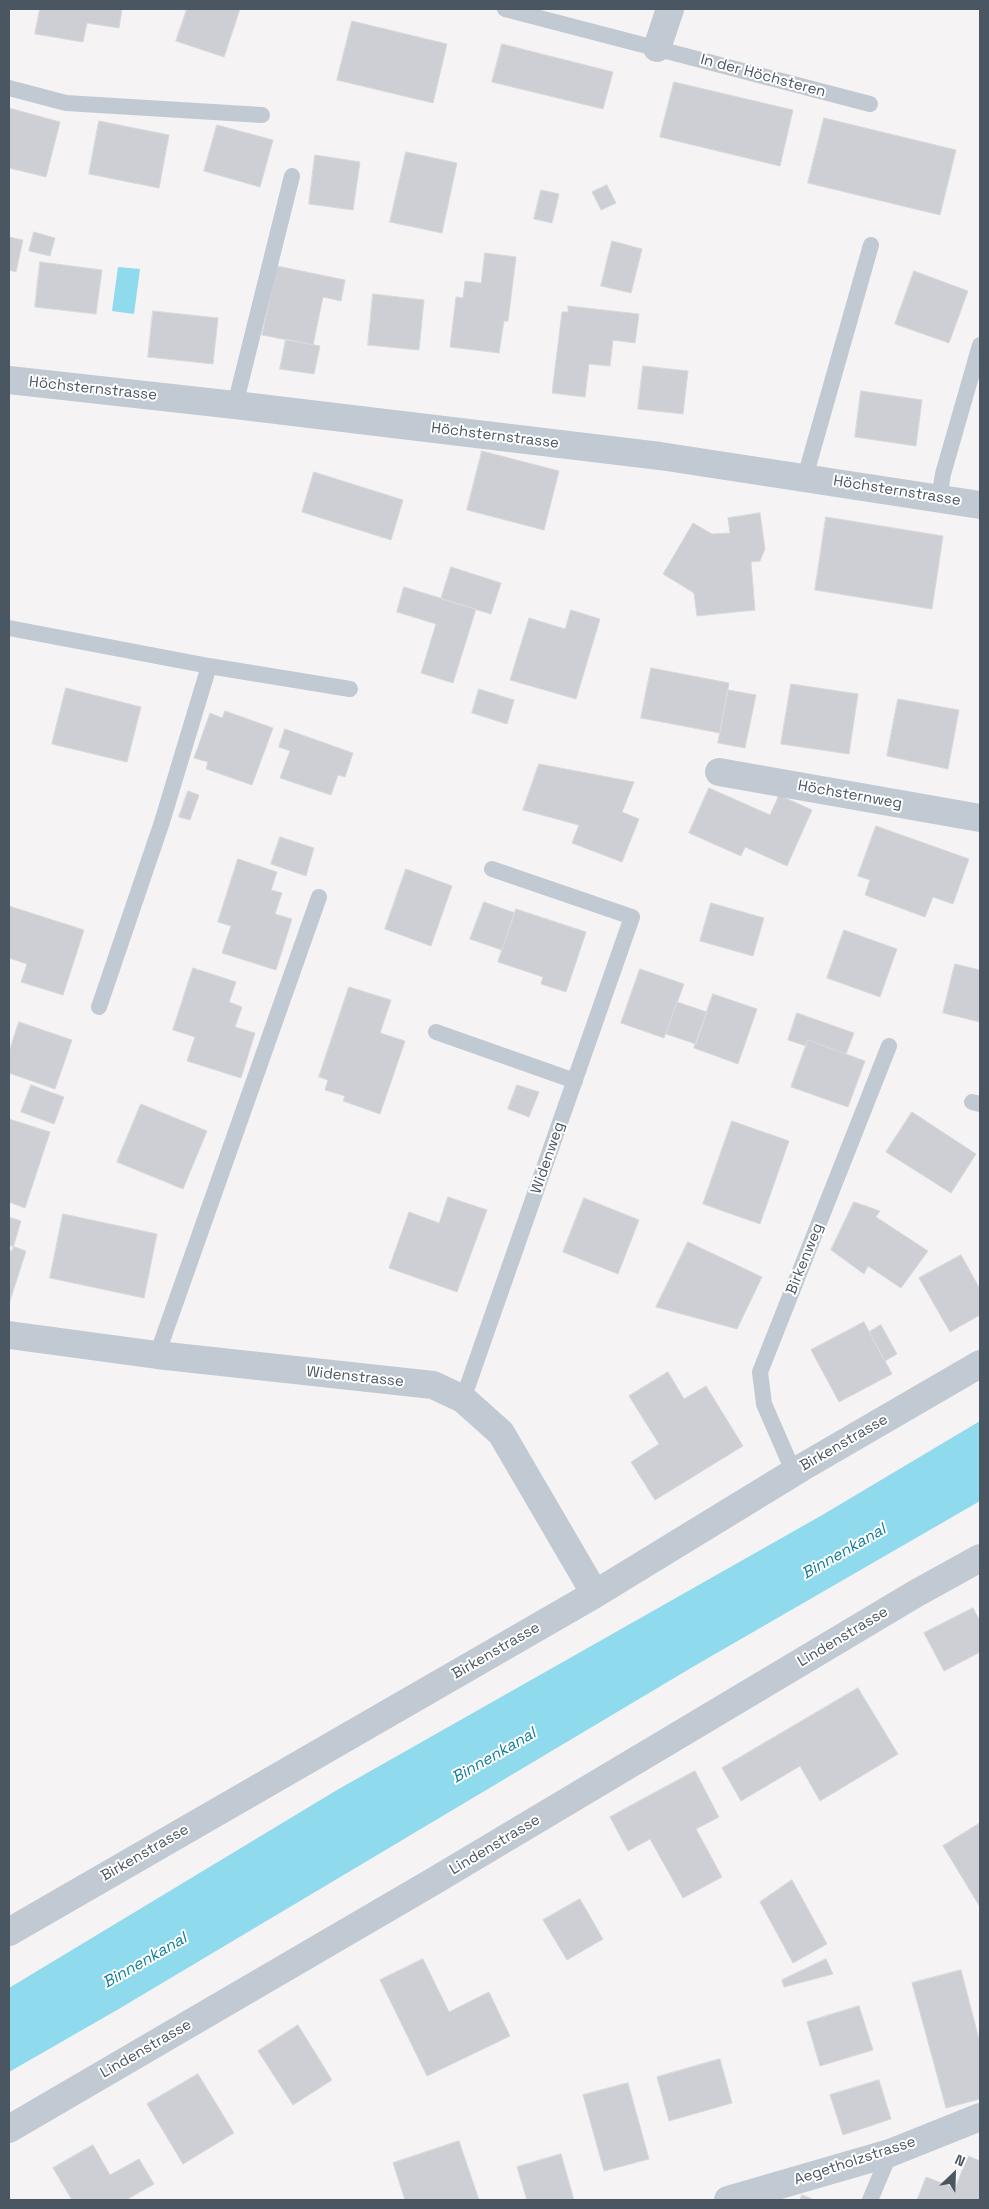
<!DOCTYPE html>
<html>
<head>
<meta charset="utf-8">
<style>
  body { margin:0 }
  #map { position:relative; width:989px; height:2209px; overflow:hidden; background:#f5f3f3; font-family:"Space Grotesk",sans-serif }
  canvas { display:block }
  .frame { position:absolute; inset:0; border:10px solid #4a5661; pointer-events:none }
  .north { position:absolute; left:929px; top:2149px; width:50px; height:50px; -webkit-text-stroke:4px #fff; paint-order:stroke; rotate:24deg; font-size:14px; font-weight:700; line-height:20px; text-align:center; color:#4a5661 }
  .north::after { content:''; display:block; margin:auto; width:18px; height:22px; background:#4a5661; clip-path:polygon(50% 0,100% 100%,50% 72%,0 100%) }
</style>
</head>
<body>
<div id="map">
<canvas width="989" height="2209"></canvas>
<div class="frame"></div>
<div class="north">N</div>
</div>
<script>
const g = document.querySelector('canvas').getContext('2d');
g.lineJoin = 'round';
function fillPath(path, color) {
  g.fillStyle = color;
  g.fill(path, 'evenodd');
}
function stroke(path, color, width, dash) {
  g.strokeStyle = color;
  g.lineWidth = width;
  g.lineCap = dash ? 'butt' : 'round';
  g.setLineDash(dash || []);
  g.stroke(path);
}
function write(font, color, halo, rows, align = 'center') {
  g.font = font + ' "Space Grotesk",sans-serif';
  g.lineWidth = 4;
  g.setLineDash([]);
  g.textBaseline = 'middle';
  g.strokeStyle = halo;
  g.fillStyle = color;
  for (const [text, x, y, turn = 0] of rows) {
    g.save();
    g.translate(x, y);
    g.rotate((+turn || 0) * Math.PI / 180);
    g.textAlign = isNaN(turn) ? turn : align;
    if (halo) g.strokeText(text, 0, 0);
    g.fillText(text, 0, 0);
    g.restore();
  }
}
fillPath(new Path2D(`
  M 118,267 L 140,269 L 134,314 L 112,311 Z
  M 980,1421 L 980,1501 L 696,1665 L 117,2010 L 9,2072 L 9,1988 L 337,1790 L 824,1514 Z`), '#90daee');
const building = new Path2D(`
  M 40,9 L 122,9 L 119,28 L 87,23 L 83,42 L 35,34 Z
  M 187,9 L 240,9 L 224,57 L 176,41 Z
  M 352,21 L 447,44 L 433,103 L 337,80 Z
  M 502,44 L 613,72 L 603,109 L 492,82 Z
  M 674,82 L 793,110 L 780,166 L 660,137 Z
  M 9,108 L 60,122 L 46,177 L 9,168 Z
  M 824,118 L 956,150 L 940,215 L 808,183 Z
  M 99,121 L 169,135 L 159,188 L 89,174 Z
  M 217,125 L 273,140 L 260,187 L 204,171 Z
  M 406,152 L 457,163 L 442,233 L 390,222 Z
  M 315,155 L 360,162 L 353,210 L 309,204 Z
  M 607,185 L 616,203 L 601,210 L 592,192 Z
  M 541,190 L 559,194 L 552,223 L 534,219 Z
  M 34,232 L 55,238 L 50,256 L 29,251 Z
  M 9,237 L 23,240 L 16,272 L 9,270 Z
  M 612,241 L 642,249 L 631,293 L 601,286 Z
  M 485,253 L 516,257 L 508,321 L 504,321 L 499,353 L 450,347 L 456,297 L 463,298 L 465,281 L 481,283 Z
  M 40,262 L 102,270 L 96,314 L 35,307 Z
  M 277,266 L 345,280 L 341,301 L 323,297 L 313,345 L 262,335 Z
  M 914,271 L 968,291 L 949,343 L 895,324 Z
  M 373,294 L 424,300 L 419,350 L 368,345 Z
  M 568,306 L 639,314 L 635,343 L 613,340 L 610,366 L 589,364 L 585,397 L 552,393 L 562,312 L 568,312 Z
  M 153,311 L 218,318 L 213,364 L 148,357 Z
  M 286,339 L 320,346 L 314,374 L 280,369 Z
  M 643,366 L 688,371 L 683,414 L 638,409 Z
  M 861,391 L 922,400 L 916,446 L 855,437 Z
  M 482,451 L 559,471 L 544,530 L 467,510 Z
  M 314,472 L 403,500 L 391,540 L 302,512 Z
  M 760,513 L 765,549 L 760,561 L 751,562 L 755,610 L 697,616 L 694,593 L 663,574 L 693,523 L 712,534 L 730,533 L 728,518 Z
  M 826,517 L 943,536 L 932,609 L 815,590 Z
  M 451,567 L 501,583 L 491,614 L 441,599 Z
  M 404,587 L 476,609 L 453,683 L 421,673 L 436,624 L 397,612 Z
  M 571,610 L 600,619 L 576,699 L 510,680 L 529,618 L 565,629 Z
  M 651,668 L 729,683 L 720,733 L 641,718 Z
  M 791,684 L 858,694 L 849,754 L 781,744 Z
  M 66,688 L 141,707 L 127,762 L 52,744 Z
  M 479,689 L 514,700 L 507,724 L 472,713 Z
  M 728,690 L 756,695 L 745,748 L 718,743 Z
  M 898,699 L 959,710 L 948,769 L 887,756 Z
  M 225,711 L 273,728 L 252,785 L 206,769 L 208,762 L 194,758 L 210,713 L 222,718 Z
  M 285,729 L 353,753 L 345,777 L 338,775 L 331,795 L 280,778 L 290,751 L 279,747 Z
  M 539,764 L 634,782 L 622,812 L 639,819 L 622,862 L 572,843 L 579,825 L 523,810 Z
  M 709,788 L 770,815 L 779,795 L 812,810 L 787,866 L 745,847 L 741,856 L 689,833 Z
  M 188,791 L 199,795 L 190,820 L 179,817 Z
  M 876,826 L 969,859 L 953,904 L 933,897 L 925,917 L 865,895 L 870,880 L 858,876 Z
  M 280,837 L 314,848 L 306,876 L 271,864 Z
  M 238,859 L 277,872 L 271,890 L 282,893 L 275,914 L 292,919 L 276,970 L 222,953 L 231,926 L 218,922 Z
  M 406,869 L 452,886 L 431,946 L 385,929 Z
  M 484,902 L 515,913 L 502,950 L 470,939 Z
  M 711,903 L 764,918 L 753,956 L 700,941 Z
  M 9,906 L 84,930 L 63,995 L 21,982 L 27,964 L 9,958 Z
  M 516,909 L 586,932 L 566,992 L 541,984 L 543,977 L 498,962 Z
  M 844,930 L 897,949 L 880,997 L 827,978 Z
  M 955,964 L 980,970 L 980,1022 L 943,1013 Z
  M 193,968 L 236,982 L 229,1002 L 242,1007 L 235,1027 L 255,1033 L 241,1078 L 187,1061 L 195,1037 L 173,1030 Z
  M 640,969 L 684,984 L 664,1038 L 621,1023 Z
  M 349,987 L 391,1000 L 380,1033 L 405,1041 L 380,1114 L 343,1101 L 345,1096 L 325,1090 L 328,1080 L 319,1077 Z
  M 713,994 L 757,1009 L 738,1064 L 694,1048 Z
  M 677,1002 L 707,1012 L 696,1044 L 666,1034 Z
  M 797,1013 L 854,1033 L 846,1054 L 808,1040 L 806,1046 L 788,1040 Z
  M 19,1022 L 72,1040 L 55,1089 L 9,1073 L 9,1052 Z
  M 808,1040 L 865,1061 L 848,1107 L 791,1087 Z
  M 31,1085 L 64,1097 L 54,1124 L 21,1112 Z
  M 517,1085 L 539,1092 L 529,1117 L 508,1109 Z
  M 141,1104 L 207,1131 L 183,1189 L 117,1162 Z
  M 912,1112 L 976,1154 L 951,1193 L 886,1152 Z
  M 9,1119 L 50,1132 L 25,1208 L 9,1202 Z
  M 732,1121 L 789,1141 L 760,1224 L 703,1204 Z
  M 448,1197 L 487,1210 L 457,1292 L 389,1268 L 409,1212 L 439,1223 Z
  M 584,1198 L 639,1220 L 618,1274 L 563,1252 Z
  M 854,1202 L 880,1211 L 876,1217 L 928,1251 L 901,1288 L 868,1266 L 864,1274 L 831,1250 Z
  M 63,1214 L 157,1234 L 144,1298 L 50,1278 Z
  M 9,1217 L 21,1221 L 12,1251 L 9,1250 Z
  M 688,1242 L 762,1277 L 737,1329 L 656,1307 Z
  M 9,1245 L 26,1251 L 9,1304 Z
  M 961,1255 L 980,1289 L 980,1315 L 950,1332 L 919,1278 Z
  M 864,1322 L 892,1374 L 839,1402 L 811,1350 Z
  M 881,1325 L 897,1354 L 885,1361 L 869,1332 Z
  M 668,1372 L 684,1399 L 706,1386 L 743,1446 L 655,1500 L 631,1462 L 659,1444 L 629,1396 Z
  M 973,1608 L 980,1621 L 980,1652 L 944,1671 L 924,1633 Z
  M 858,1688 L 898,1754 L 820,1801 L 800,1766 L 741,1801 L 722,1768 Z
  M 695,1771 L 719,1817 L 696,1829 L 722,1877 L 683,1898 L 650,1839 L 628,1851 L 610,1817 Z
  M 980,1823 L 980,1907 L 943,1846 Z
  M 792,1880 L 827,1944 L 793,1963 L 760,1902 Z
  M 580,1899 L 603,1939 L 567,1960 L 543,1920 Z
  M 423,1959 L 449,2012 L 489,1992 L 510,2036 L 427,2076 L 380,1980 Z
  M 826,1959 L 833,1974 L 784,1987 L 782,1980 Z
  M 961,1970 L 980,2043 L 980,2099 L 946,2108 L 912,1983 Z
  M 859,2006 L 873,2050 L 820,2066 L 807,2022 Z
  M 298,2025 L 332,2080 L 293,2105 L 258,2051 Z
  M 720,2059 L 732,2103 L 669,2121 L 657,2077 Z
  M 198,2074 L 234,2133 L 183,2164 L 147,2104 Z
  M 879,2080 L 891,2119 L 843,2135 L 830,2095 Z
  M 628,2083 L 649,2159 L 604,2171 L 583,2095 Z
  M 459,2141 L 479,2200 L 405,2200 L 393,2163 Z
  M 93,2145 L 110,2175 L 139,2159 L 154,2184 L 126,2200 L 72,2200 L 53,2168 Z
  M 561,2154 L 574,2200 L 527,2200 L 517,2167 Z
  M 968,2156 L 980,2161 L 979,2200 L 917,2200 L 926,2177 L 955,2188 Z
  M 802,2195 L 815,2200 L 800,2200 Z`);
fillPath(building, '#cdcfd5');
stroke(building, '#d7d9de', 1);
stroke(new Path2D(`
  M 505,9 L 870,104
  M 9,88 L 66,103 L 262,115
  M 235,405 L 292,176
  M 805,477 L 871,245
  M 939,498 L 943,474 L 980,345
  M 9,628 L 209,666 L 162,822 L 99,1007
  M 209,666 L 350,689
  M 436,1032 L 575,1081
  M 972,1102 L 980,1104
  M 157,1355 L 319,897
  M 463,1399 L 632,917 L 492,869
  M 794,1473 L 764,1404 L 760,1372 L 889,1046
  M 870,2200 L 890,2153`), '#c1cad2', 16);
stroke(new Path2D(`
  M 657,48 L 670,9
  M 9,380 L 235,405 L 660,456 L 980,505
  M 719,772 L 980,818
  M 9,1335 L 157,1355 L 433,1385 L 463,1399 L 501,1433 L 595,1594
  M 9,1932 L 595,1594 L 801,1468 L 980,1364
  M 9,2129 L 434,1881 L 915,1594 L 980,1558
  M 728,2200 L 890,2153 L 980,2117`), '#c1cad2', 28);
write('15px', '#4a5661', '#fff', [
  ["In der Höchsteren",763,76,15],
  ["Höchsternstrasse",93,389,6],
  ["Höchsternstrasse",495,436,7],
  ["Höchsternstrasse",897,491,9],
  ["Höchsternweg",850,795,10],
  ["Widenweg",548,1158,-71],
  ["Birkenweg",805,1259,-68],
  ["Widenstrasse",355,1377,6],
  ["Birkenstrasse",844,1443,-30],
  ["Lindenstrasse",843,1637,-31],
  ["Birkenstrasse",496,1651,-30],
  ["Lindenstrasse",495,1845,-31],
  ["Birkenstrasse",145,1853,-30],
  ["Lindenstrasse",146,2049,-30],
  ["Aegetholzstrasse",855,2161,-18]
]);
write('italic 16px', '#0c7c9b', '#fff', [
  ["Binnenkanal",844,1552,-30],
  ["Binnenkanal",494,1756,-30],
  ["Binnenkanal",145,1961,-30]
]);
</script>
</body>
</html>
